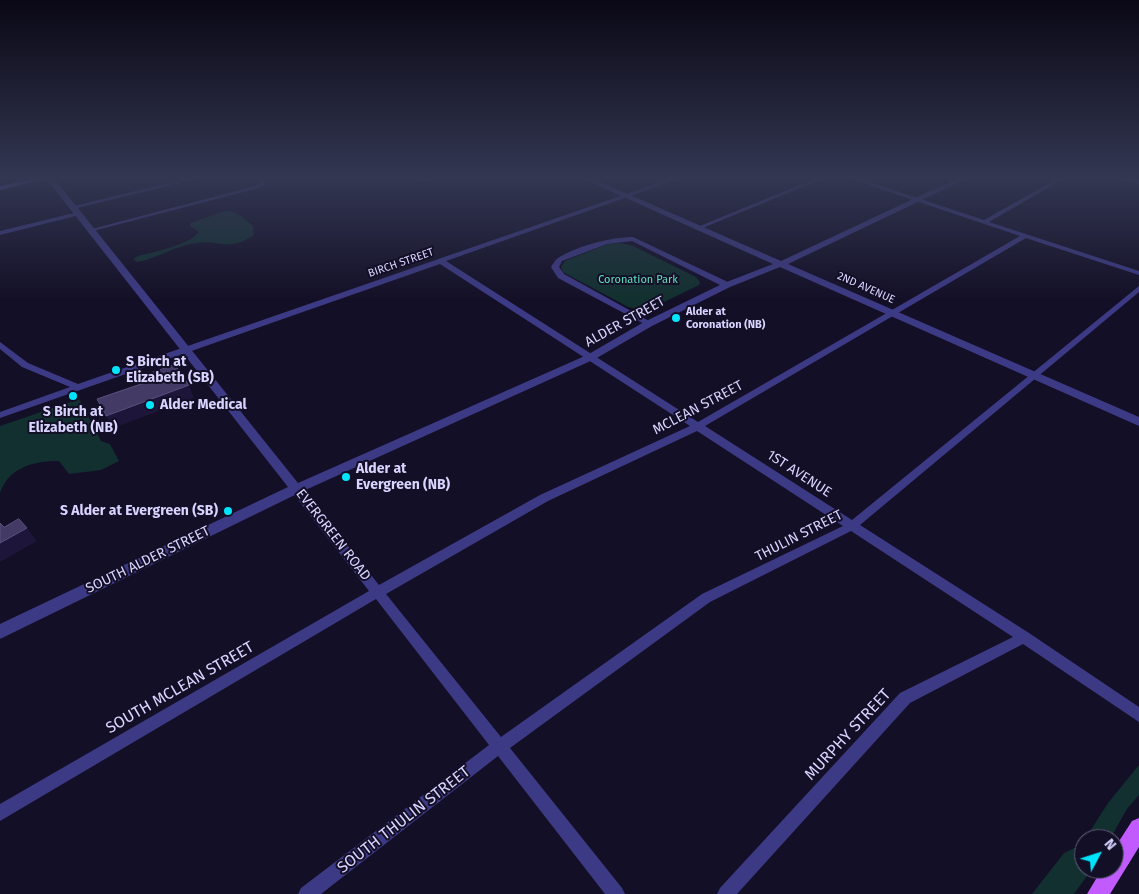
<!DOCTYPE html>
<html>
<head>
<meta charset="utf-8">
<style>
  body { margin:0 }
  #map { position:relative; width:1139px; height:894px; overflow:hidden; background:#130f26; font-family:"Fira Sans",sans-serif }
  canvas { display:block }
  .north { position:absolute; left:1074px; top:829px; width:50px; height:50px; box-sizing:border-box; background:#130f26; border:1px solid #625e7d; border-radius:50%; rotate:50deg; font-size:14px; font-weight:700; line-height:20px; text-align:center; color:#d9d4ff }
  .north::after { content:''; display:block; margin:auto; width:18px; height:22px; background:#00e5ff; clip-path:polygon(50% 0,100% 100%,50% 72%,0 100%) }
</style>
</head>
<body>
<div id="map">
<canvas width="1139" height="894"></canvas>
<div class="north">N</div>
</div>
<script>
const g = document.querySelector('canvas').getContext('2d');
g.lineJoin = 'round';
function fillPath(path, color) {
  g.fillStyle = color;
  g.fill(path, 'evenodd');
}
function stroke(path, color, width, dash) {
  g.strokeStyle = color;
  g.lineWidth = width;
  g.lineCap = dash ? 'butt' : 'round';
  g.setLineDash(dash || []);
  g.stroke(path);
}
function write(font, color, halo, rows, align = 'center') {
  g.font = font + ' "Fira Sans",sans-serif';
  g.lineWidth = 4;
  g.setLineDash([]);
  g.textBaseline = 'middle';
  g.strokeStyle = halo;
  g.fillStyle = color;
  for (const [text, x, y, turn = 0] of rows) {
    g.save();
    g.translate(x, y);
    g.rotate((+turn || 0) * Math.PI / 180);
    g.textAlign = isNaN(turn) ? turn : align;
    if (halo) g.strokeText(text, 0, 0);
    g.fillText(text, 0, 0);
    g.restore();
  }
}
fillPath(new Path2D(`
  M 225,211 C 236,210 245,219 253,226 L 254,235 C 228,252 222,240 197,243 C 175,245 157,259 137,262 L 133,259 L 138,256 C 154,252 189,245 199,232 L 190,226 L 190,223 Z
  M 621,243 L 633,246 L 696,277 L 700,282 L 699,285 L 652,308 L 640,310 L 628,307 L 563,272 L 561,267 L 565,261 L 608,244 Z
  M 79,399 L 101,441 L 110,444 L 119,461 L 101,470 L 69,474 L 59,461 C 34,461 9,467 0,493 L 0,426 Z
  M 1139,765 L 1139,795 L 1127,809 L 1110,839 L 1085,839 L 1108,803 Z
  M 1084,840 L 1084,869 L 1092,869 L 1074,894 L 1032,894 L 1064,853 L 1081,845 Z`), '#12302f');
fillPath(new Path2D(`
  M 194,177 L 204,177 L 73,209 L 70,207 Z
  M 256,177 L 263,177 L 265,179 L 265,185 L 255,189 L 93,231 L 88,230 L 251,187 L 260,183 L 260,181 Z
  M 675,177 L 684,177 L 446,261 L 698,422 L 1020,236 L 845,177 L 854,177 L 984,220 L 1060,177 L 1067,177 L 989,222 L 1139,271 L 1139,275 L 1026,238 L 705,426 L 852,520 L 1139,286 L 1139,292 L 860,525 L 1029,633 L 1139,707 L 1139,722 L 1023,644 L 910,703 L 737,894 L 717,894 L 720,888 L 900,693 L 1013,637 L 851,531 L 710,602 L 510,748 L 622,888 L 625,894 L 605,894 L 498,756 L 321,894 L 298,894 L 301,888 L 489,745 L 376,599 L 0,821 L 0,804 L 369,591 L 292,492 L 291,489 L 292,486 L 300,486 L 379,585 L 540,495 L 690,426 L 440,264 L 0,418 L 0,412 L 70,387 L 22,367 L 0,349 L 0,342 L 28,363 L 78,384 ZM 697,431 L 843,526 L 702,594 L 501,737 L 386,594 L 548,501 Z
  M 819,177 L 827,177 L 700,229 L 695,228 Z
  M 1113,177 L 1123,177 L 1139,181 L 1139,185 Z
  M 78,212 L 80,213 L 80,215 L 0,235 L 0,231 Z
  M 633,237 L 730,283 L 731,285 L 727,287 L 724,287 L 632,241 L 607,244 L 562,261 L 559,267 L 564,274 L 651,322 L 651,326 L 648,326 L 558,278 L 551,267 C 553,264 555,260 558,258 C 577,246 611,237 633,237 Z`), '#3d3a85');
fillPath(new Path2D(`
  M 45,177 L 53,177 L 298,483 L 587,355 L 644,322 L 724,283 L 773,264 L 579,177 L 589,177 L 781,261 L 960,177 L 970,177 L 788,264 L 1139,417 L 1139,426 L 780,267 L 730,287 L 652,326 L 595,359 L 301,492 L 0,639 L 0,624 L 288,487 Z`), '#3d3a85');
fillPath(new Path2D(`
  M 40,177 L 54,177 L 0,190 L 0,186 Z`), '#6f6bff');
fillPath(new Path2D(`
  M 1139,818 L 1139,847 L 1110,894 L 1087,894 L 1102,869 L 1114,869 L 1114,849 L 1132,821 Z`), '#c25bff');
fillPath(new Path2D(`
  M 414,177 L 440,177 L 429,182 L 420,180 Z`), '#312854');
fillPath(new Path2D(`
  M 0,177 L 10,177 L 0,179 Z
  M 429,177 L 440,177 L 429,182 Z
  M 189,385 L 194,398 L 113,428 L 106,416 Z
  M 27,528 L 37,541 L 0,562 L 0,543 Z`), '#1d163a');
const building = new Path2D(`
  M 175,365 L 189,385 L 106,416 L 97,399 L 144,383 L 140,377 Z
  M 19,519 L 27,528 L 0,543 L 0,523 L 4,527 Z`);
fillPath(building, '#433a66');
stroke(building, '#5a527e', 1);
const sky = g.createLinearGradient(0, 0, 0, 302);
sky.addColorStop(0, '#0a0815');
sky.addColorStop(0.59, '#333752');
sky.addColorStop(1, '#33375200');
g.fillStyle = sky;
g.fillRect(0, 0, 1139, 302);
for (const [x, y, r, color] of [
  [676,318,5,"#00e5ff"],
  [116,370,5,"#00e5ff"],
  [73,396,5,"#00e5ff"],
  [150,405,5,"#00e5ff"],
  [346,477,5,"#00e5ff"],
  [228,511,5,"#00e5ff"]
]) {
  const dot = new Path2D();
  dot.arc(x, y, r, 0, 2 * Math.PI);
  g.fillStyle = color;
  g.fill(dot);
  stroke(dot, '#130f26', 2);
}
write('11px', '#d9d4ff', '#130f26', [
  ["BIRCH STREET",401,263,-19],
  ["2ND AVENUE",866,288,24]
]);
write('11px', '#5fe0c0', '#130f26', [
  ["Coronation Park",638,280]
]);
write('bold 11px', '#d9d4ff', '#130f26', [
  ["Alder at",686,312],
  ["Coronation (NB)",686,325]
], 'left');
write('14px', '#d9d4ff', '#130f26', [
  ["ALDER STREET",625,322,-29],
  ["MCLEAN STREET",698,408,-28],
  ["1ST AVENUE",799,474,33],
  ["EVERGREEN ROAD",333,535,52],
  ["THULIN STREET",799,536,-27],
  ["SOUTH ALDER STREET",148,560,-26]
]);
write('bold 14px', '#d9d4ff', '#130f26', [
  ["S Birch at",126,362],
  ["Elizabeth (SB)",126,378],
  ["Alder Medical",160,405],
  ["S Birch at",73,412,"center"],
  ["Elizabeth (NB)",73,428,"center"],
  ["Alder at",356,469],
  ["Evergreen (NB)",356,485],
  ["S Alder at Evergreen (SB)",218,511,"right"]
], 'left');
write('16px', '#d9d4ff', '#130f26', [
  ["SOUTH MCLEAN STREET",180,688,-30],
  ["MURPHY STREET",848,735,-47],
  ["SOUTH THULIN STREET",404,820,-38]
]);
</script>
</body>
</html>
